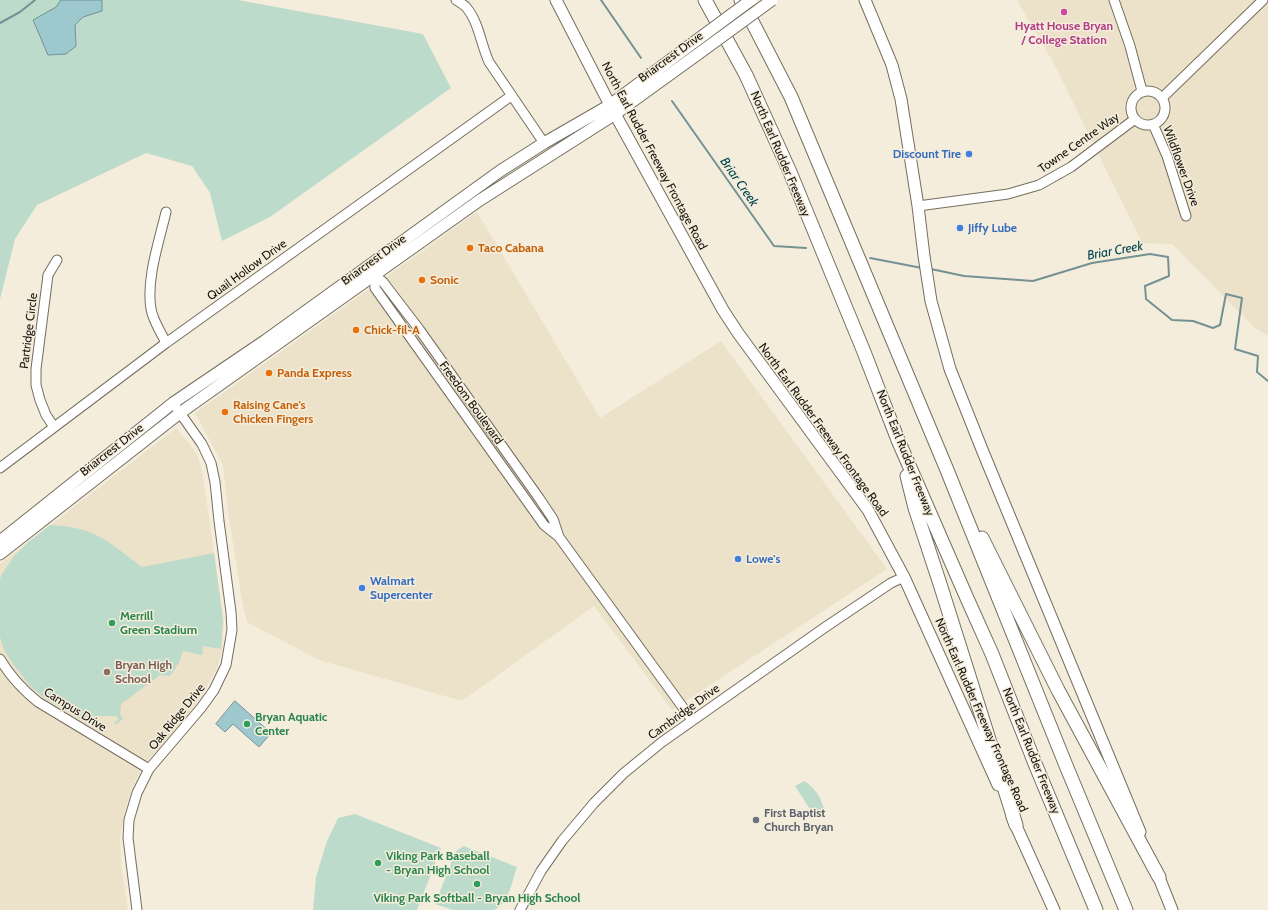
<!DOCTYPE html>
<html>
<head>
<meta charset="utf-8">
<style>
  body { margin:0 }
  canvas { display:block; background:#f5eddc }
</style>
</head>
<body>
<canvas width="1268" height="910"></canvas>
<script>
const g = document.querySelector('canvas').getContext('2d');
g.lineJoin = 'round';
function fillPath(path, color) {
  g.fillStyle = color;
  g.fill(path, 'evenodd');
}
function stroke(path, color, width, dash) {
  g.strokeStyle = color;
  g.lineWidth = width;
  g.lineCap = dash ? 'butt' : 'round';
  g.setLineDash(dash || []);
  g.stroke(path);
}
function write(font, color, halo, rows, align = 'center') {
  g.font = font + ' Cabin,sans-serif';
  g.lineWidth = 3;
  g.setLineDash([]);
  g.textBaseline = 'middle';
  g.strokeStyle = halo;
  g.fillStyle = color;
  for (const [text, x, y, turn = 0] of rows) {
    g.save();
    g.translate(x, y);
    g.rotate((+turn || 0) * Math.PI / 180);
    g.textAlign = isNaN(turn) ? turn : align;
    if (halo) g.strokeText(text, 0, 0);
    g.fillText(text, 0, 0);
    g.restore();
  }
}
fillPath(new Path2D(`
  M 1017,0 L 1268,0 L 1268,336 L 1255,328 L 1172,244 L 1142,243 L 1053,62 Z
  M 477,212 L 600,418 L 721,341 L 887,569 L 672,710 L 594,606 L 462,701 L 319,660 L 247,622 L 242,600 L 228,512 L 223,465 L 195,413 Z
  M 176,428 L 189,443 L 197,455 L 202,469 L 224,622 L 222,651 L 217,668 L 202,696 L 173,733 L 149,759 L 140,771 L 131,791 L 125,811 L 120,836 L 121,864 L 128,910 L 0,910 L 0,564 Z`), '#ece1c9');
fillPath(new Path2D(`
  M 0,0 L 238,0 L 423,34 L 451,88 L 270,217 L 222,241 L 210,193 L 192,166 L 146,153 L 37,205 L 15,239 L 0,299 Z
  M 50,525 C 96,527 107,541 142,567 L 214,553 L 223,620 L 221,649 L 203,646 L 202,655 L 183,651 L 179,663 L 170,676 L 160,675 L 121,704 L 120,714 L 123,719 L 115,725 L 114,723 L 119,719 L 116,716 L 90,716 L 82,720 L 42,696 L 31,687 L 13,664 L 4,650 L 0,637 L 0,579 L 2,574 L 14,556 L 27,543 Z
  M 804,781 C 817,789 821,798 825,812 L 815,817 L 795,786 Z
  M 355,814 L 441,848 L 417,910 L 313,910 L 316,877 L 327,841 L 338,818 Z
  M 464,846 L 517,867 C 512,881 509,903 494,910 L 453,910 L 435,904 L 456,851 Z`), '#bddbca');
const water = new Path2D(`
  M 61,0 L 102,0 L 102,11 L 83,17 L 75,25 L 76,46 L 66,54 L 48,55 L 33,20 L 56,7 Z
  M 235,701 L 271,733 L 259,747 L 233,724 L 225,732 L 216,724 Z`);
fillPath(water, '#9cc8ce');
stroke(water, '#749294', 1);
stroke(new Path2D(`
  M 601,0 L 641,58
  M 0,23 L 20,12 L 35,0
  M 672,101 L 774,246 L 806,248
  M 870,258 L 922,268
  M 931,269 L 964,276 L 1033,281 L 1092,263 L 1150,254 L 1168,257 L 1169,276 L 1145,286 L 1146,299 L 1172,320 L 1193,321 L 1213,328 L 1220,325 L 1226,294 L 1242,298 L 1235,349 L 1258,356 L 1257,372 L 1268,381`), '#749294', 2);
const minor = new Path2D(`
  M 456,0 C 459,2 463,4 466,7 C 479,22 481,45 489,62 L 544,143
  M 1114,0 L 1130,46 L 1142,91
  M1131 108a17 17 0 1 1 34 0a17 17 0 1 1-34 0Z
  M 1162,98 L 1263,0
  M 1153,124 L 1167,156 L 1186,216
  M 918,206 L 1008,194 L 1039,185 L 1071,167 L 1135,119
  M 166,212 C 159,242 146,279 151,309 C 153,321 161,332 166,343
  M 373,273 L 383,282 L 419,329 L 539,498 L 553,519 L 559,537
  M 375,276 L 375,288 L 544,525 L 559,537 L 692,720
  M 54,427 L 46,415 L 40,400 L 36,385 L 36,369 L 48,275 L 57,260
  M 0,468 L 166,343 L 511,96
  M 0,659 C 10,676 23,690 38,702 L 149,769
  M 137,910 L 128,838 L 129,820 L 137,793 L 149,769 L 201,708 L 214,690 L 226,665 L 232,630 L 231,612 L 219,521 L 215,482 L 211,463 L 202,444 L 173,403
  M 520,910 L 541,871 L 562,841 L 594,803 L 624,773 L 662,742 L 824,628 L 891,583 L 904,577`);
const major = new Path2D(`
  M 556,0 L 610,105 L 723,310 L 738,333 L 868,510 L 904,577 L 998,785
  M 865,0 L 892,65 L 901,99 L 918,206 L 924,256 L 931,301 L 950,369 L 983,452 L 1140,832
  M 0,541 L 173,403 L 266,340 L 500,171 L 544,143 L 610,105 L 693,43
  M 0,554 L 180,413 L 480,200 L 615,114 L 698,54
  M 1012,817 L 1054,910
  M 1156,870 L 1172,910`);
const highway = new Path2D(`
  M 705,0 L 746,75 L 790,172 L 864,352 L 898,440 L 966,596 L 992,654 L 1036,766 L 1096,910
  M 741,0 L 791,97 L 947,470 L 1065,763 L 1126,910
  M 907,476 L 915,508 L 940,584 L 1016,825
  M 982,538 L 1058,690 L 1159,877`);
stroke(minor, '#756e5f', 11);
stroke(major, '#756e5f', 13);
stroke(highway, '#756e5f', 15);
stroke(minor, '#fff', 9);
stroke(major, '#fff', 11);
stroke(highway, '#fff', 13);
const majorBridge = new Path2D(`
  M 693,43 L 751,0
  M 698,54 L 772,0`);
stroke(majorBridge, '#756e5f', 13, []);
stroke(majorBridge, '#fff', 11);
for (const [x, y, r, color] of [
  [1064,12,4,"#d1479c"],
  [969,154,4,"#3f7fe0"],
  [960,228,4,"#3f7fe0"],
  [470,248,4,"#e8710a"],
  [422,280,4,"#e8710a"],
  [356,330,4,"#e8710a"],
  [269,373,4,"#e8710a"],
  [225,412,4,"#e8710a"],
  [738,559,4,"#3f7fe0"],
  [362,588,4,"#3f7fe0"],
  [112,623,4,"#2e9e5b"],
  [107,672,4,"#8d6e63"],
  [247,724,4,"#2e9e5b"],
  [756,820,4,"#6b7280"],
  [378,863,4,"#2e9e5b"],
  [477,884,4,"#2e9e5b"]
]) {
  const dot = new Path2D();
  dot.arc(x, y, r, 0, 2 * Math.PI);
  g.fillStyle = color;
  g.fill(dot);
  stroke(dot, '#f5eddc', 1.5);
}
write('bold 12px', '#b23c85', '#f5eddc', [
  ["Hyatt House Bryan",1064,26],
  ["/ College Station",1064,40]
]);
write('12px', '#17140e', '#f5eddc', [
  ["Briarcrest Drive",671,57,-36],
  ["Towne Centre Way",1079,143,-35],
  ["North Earl Rudder Freeway",780,154,67],
  ["North Earl Rudder Freeway Frontage Road",654,156,62],
  ["Wildflower Drive",1181,166,70],
  ["Briarcrest Drive",374,260,-36],
  ["Quail Hollow Drive",247,270,-36],
  ["Partridge Circle",29,331,-83],
  ["Freedom Boulevard",471,403,54],
  ["North Earl Rudder Freeway Frontage Road",823,430,54],
  ["Briarcrest Drive",112,450,-38],
  ["North Earl Rudder Freeway",905,453,68],
  ["Campus Drive",75,710,32],
  ["Cambridge Drive",684,712,-36],
  ["North Earl Rudder Freeway Frontage Road",981,715,66],
  ["Oak Ridge Drive",177,717,-51],
  ["North Earl Rudder Freeway",1031,751,68]
]);
write('bold 12px', '#366cbe', '#f5eddc', [
  ["Discount Tire",961,154,"right"],
  ["Jiffy Lube",968,228],
  ["Lowe's",746,559],
  ["Walmart",370,581],
  ["Supercenter",370,595]
], 'left');
write('bold 12px', '#c56008', '#f5eddc', [
  ["Taco Cabana",478,248],
  ["Sonic",430,280],
  ["Chick-fil-A",364,330],
  ["Panda Express",277,373],
  ["Raising Cane's",233,405],
  ["Chicken Fingers",233,419]
], 'left');
write('bold 12px', '#27864d', '#f5eddc', [
  ["Merrill",120,616],
  ["Green Stadium",120,630],
  ["Bryan Aquatic",255,717],
  ["Center",255,731],
  ["Viking Park Baseball",386,856],
  ["- Bryan High School",386,870],
  ["Viking Park Softball - Bryan High School",477,898,"center"]
], 'left');
write('bold 12px', '#785e54', '#f5eddc', [
  ["Bryan High",115,665],
  ["School",115,679]
], 'left');
write('bold 12px', '#5b616d', '#f5eddc', [
  ["First Baptist",764,813],
  ["Church Bryan",764,827]
], 'left');
write('italic 13px', '#01474e', '#f5eddc', [
  ["Briar Creek",739,182,55],
  ["Briar Creek",1115,251,-10]
]);
</script>
</body>
</html>
